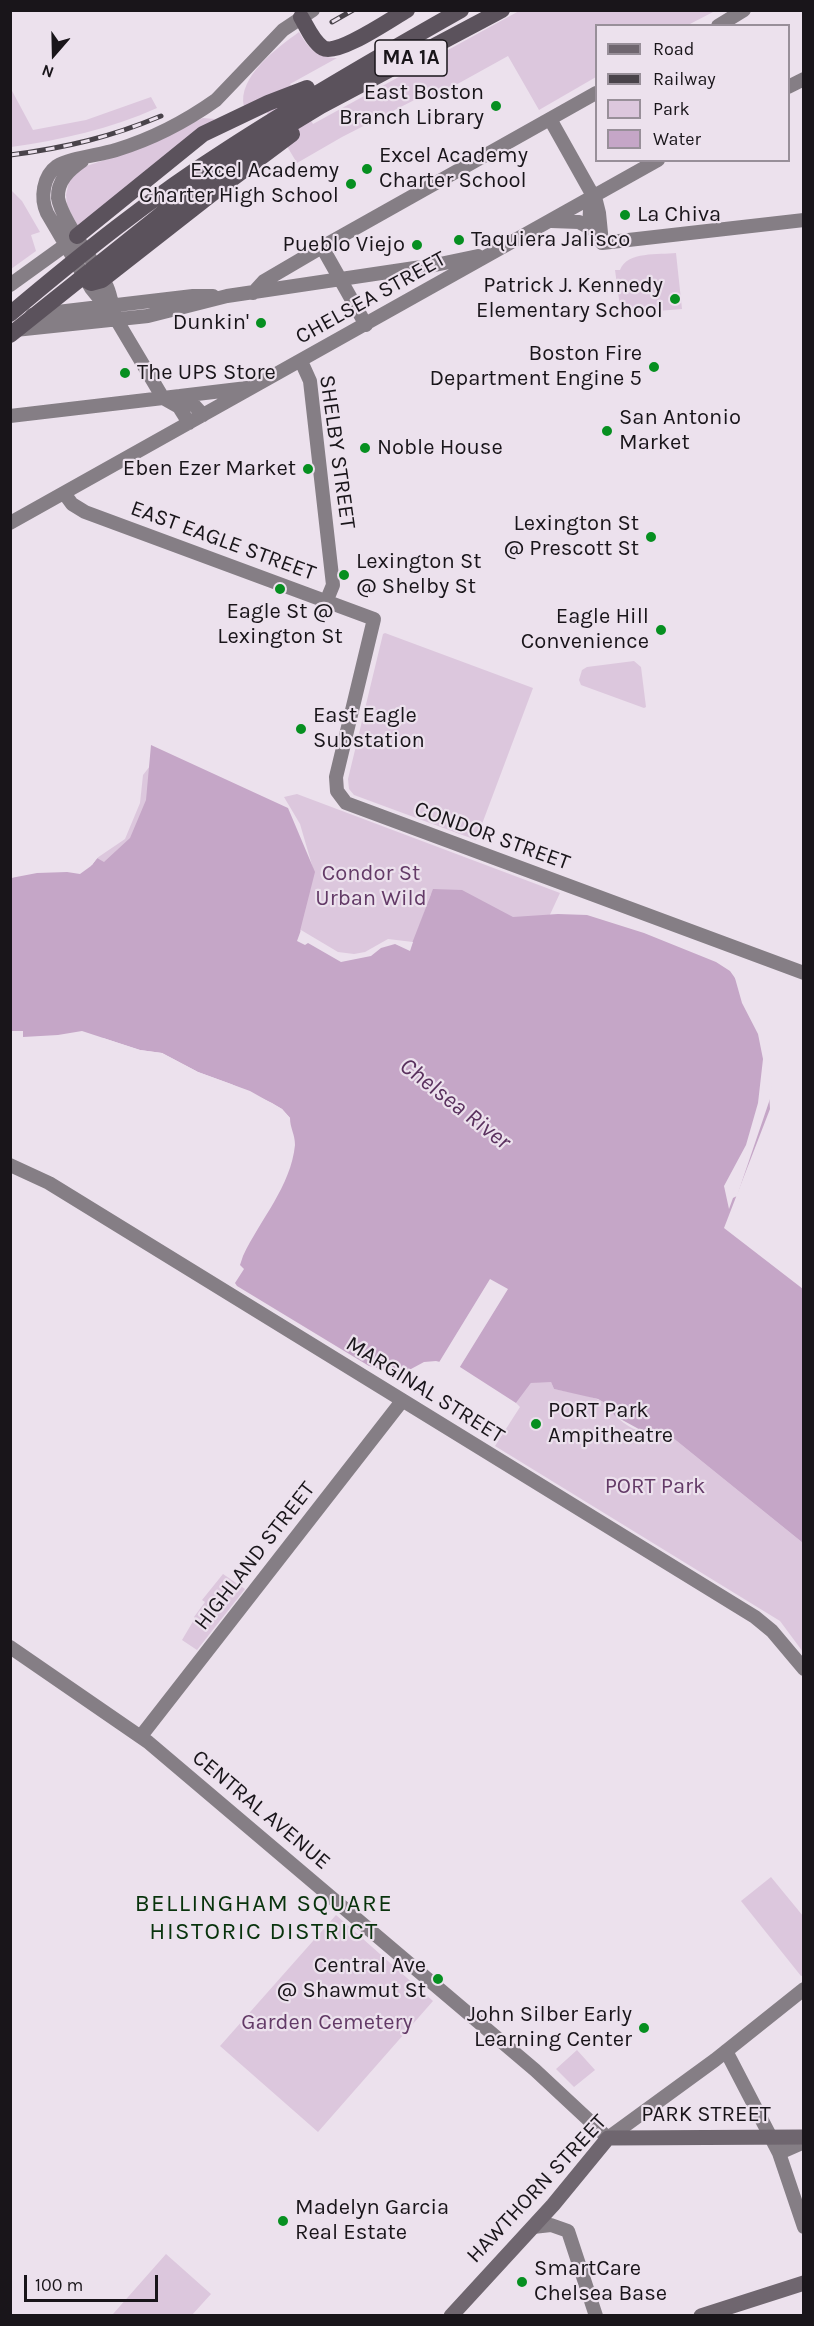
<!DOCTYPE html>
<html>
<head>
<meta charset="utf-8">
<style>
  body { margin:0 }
  #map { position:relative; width:814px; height:2326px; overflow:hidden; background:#ece1ed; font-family:Karla,sans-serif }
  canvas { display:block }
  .frame { position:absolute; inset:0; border:12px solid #19151a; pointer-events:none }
  .legend { position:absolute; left:595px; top:24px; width:195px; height:138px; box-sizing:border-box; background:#ece1ed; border:2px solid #988f99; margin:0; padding:8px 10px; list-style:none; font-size:18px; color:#19151a }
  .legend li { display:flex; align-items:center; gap:12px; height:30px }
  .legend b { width:30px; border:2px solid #988f99 }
  .north { position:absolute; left:24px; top:24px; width:60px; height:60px; -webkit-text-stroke:4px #ece1ed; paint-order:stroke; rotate:200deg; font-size:16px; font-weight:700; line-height:24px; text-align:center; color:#19151a }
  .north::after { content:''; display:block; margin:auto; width:21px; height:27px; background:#19151a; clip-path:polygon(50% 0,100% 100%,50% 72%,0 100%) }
  .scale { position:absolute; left:24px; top:2275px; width:134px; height:27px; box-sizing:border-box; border:3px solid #19151a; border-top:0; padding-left:8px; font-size:18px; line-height:21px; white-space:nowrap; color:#19151a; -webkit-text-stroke:4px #ece1ed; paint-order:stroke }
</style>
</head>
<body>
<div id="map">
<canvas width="814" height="2326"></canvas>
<div class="frame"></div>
<ul class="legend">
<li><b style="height:8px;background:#6f666f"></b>Road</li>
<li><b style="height:8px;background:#49434a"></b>Railway</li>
<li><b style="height:16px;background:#dcc7dd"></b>Park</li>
<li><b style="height:16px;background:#c5a6c7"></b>Water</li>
</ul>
<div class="north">N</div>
<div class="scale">100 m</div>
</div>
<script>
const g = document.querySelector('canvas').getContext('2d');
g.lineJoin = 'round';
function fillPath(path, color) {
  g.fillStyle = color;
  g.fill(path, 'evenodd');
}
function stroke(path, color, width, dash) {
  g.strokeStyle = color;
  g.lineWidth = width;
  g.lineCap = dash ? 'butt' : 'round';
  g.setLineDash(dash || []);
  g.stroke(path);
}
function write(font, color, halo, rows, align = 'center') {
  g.font = font + ' Karla,sans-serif';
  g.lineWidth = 4.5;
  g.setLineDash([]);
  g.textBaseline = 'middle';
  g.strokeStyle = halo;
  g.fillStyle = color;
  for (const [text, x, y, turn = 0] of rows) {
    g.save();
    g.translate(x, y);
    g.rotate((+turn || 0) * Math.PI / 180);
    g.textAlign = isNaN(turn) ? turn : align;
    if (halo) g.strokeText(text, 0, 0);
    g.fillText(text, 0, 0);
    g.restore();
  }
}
fillPath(new Path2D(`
  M 519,11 L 715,11 L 688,25 L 596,26 L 596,77 L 539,110 L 508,56 L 434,97 L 430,92 L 342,137 L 297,163 L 260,101 L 244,107 C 237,77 277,48 299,32 C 309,49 317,58 337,58 L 290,84 L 313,124 Z
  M 11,89 L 33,130 L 86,120 L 151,97 L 157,108 C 110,129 61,140 11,147 Z
  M 203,118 L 215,119 L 190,136 L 78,227 L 67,205 L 66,195 L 69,181 L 83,167 L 136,150 Z
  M 11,190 L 22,201 L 40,232 L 31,235 L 36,251 L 11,269 Z
  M 676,253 L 682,309 L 621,314 L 615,270 L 620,270 C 627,251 659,255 676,253 Z
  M 385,633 L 533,688 L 476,840 L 354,795 L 349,789 L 348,779 L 383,634 Z
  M 634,661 L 641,667 L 646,707 L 644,708 L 581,685 L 579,680 L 582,670 L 587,667 Z
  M 150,766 L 314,872 L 300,824 L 284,797 L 297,794 L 560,893 L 541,934 L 431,894 L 398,985 L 99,861 L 97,858 L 125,839 L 140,803 L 143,775 Z
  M 542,1381 L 551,1382 L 554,1389 C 568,1392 586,1394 599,1400 C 609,1403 612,1413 619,1419 C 631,1430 647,1436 662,1429 L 803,1543 L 803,1652 L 780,1621 L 495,1446 L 520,1407 L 516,1403 L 531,1383 Z
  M 223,1574 L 245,1589 L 197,1650 L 182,1640 L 195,1618 L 194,1617 L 205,1602 L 202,1600 Z
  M 771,1877 L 803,1916 L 804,1975 L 801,1976 L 741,1901 Z
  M 336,1915 L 433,2001 L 318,2132 L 220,2046 Z
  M 577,2050 L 595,2070 L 574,2087 L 556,2069 Z
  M 166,2254 L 211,2294 L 192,2315 L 114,2315 L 113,2314 Z`), '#dcc7dd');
fillPath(new Path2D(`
  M 151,745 L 288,808 L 315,872 L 300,931 L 337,955 L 355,957 L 389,942 L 411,946 L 433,889 L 462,890 L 513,917 L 558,914 L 587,915 L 644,933 L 716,962 L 730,971 L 740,985 L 766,1039 L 770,1109 L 724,1228 L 803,1289 L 803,1543 L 662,1429 L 646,1433 L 615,1416 L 605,1403 L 598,1399 L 554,1389 L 551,1382 L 531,1383 L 516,1403 L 460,1367 L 436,1361 L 424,1362 L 411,1369 L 396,1372 L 369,1366 L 237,1286 L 235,1283 L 244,1269 L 240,1265 L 243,1256 C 260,1220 291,1186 295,1145 C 295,1134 290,1128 290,1118 L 282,1109 L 272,1103 L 231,1084 L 198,1072 L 162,1053 L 140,1050 L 82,1031 L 58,1035 L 23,1037 L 23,1031 L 11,1031 L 11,878 L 14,877 L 21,869 L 92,865 L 97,858 L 104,862 L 130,838 L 146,800 Z`), '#c5a6c7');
fillPath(new Path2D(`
  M 95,856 L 99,856 L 91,866 L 80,874 L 67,872 L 37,873 L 11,878 L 20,866 L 90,862 Z
  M 301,930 L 338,952 L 354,954 L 365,952 L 388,939 L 413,942 L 410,951 L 395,944 L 381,948 L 371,956 L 341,962 L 308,943 L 305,945 L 297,941 Z
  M 733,971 L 742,984 L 769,1038 L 772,1093 L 737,1196 L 733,1198 L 729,1209 L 724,1186 L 746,1145 L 758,1103 L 763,1059 L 758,1034 L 742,1003 Z
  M 103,1038 L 140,1050 L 162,1053 L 198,1072 L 250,1091 L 282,1109 L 290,1118 L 290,1129 L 287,1127 L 287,1119 L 280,1111 L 248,1094 L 197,1075 L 162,1056 L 139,1053 L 96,1039 Z
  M 490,1279 L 508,1289 L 458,1370 L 440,1365 L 438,1364 Z`), '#ece1ed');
stroke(new Path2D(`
  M 718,26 L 744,10
  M 788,87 L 804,79
  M 550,119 L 596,201 L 599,213 L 602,243
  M 82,161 C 69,170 57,181 58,198 C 61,219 97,265 107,287 C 111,296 112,306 114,314
  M 594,196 C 585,215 591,227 602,243
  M 551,221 L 579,222 L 592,229
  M 602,243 L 804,220
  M 322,247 L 366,325
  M 10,285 L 71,241
  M 253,293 L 264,281 L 322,247 L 596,93
  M 32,315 L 193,296 L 213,296
  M 15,330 L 148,316 L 227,296 L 435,265 L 478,256
  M 301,361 L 310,381 L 333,585 L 326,602
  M 180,396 L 247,388
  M 163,398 L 116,319 L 91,288 L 47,213 C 40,198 43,176 57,166 C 69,158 101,155 116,150 C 152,139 185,122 216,100 L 283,30 L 313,10
  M 163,398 L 179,407 L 189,423
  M 10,416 L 180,396 L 192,403 L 203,415
  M 64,493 L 72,504 L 85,512 L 374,619 L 336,777 L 337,791 L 346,803 L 804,973
  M 10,523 L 658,160
  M 10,1165 L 49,1183 L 755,1617 L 772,1631 L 804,1669
  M 10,1647 L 148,1742 L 535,2070 L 608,2138 L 715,2060 L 804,1989
  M 141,1736 L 402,1401
  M 726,2051 L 779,2153 L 804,2227
  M 779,2153 L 804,2142
  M 533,2227 L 551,2225 L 568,2231 L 596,2316`), '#857e85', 14);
stroke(new Path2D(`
  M 451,2316 L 553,2205 L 608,2138 L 804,2137
  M 701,2316 L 804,2283`), '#6f666f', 15);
stroke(new Path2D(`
  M 301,17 C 307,27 313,42 323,48 C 338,56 391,19 407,10
  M 77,236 L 203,134 L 268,103 L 307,88
  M 86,280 L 91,283 L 102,280 L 217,190 L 292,134
  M 10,314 C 80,255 152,197 229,148 C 305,99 383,54 461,10
  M 10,335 L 219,168 L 321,106 L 502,10`), '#5b525c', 16);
const rail = new Path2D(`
  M 332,22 L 353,10
  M 10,155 C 65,148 111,137 161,116`);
stroke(rail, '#49434a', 5);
stroke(rail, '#ece1ed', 3, [9]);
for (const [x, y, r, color] of [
  [496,106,6,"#068f20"],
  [367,169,6,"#068f20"],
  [351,184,6,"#068f20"],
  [625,215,6,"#068f20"],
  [459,240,6,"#068f20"],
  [417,245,6,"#068f20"],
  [675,299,6,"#068f20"],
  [261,323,6,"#068f20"],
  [654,367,6,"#068f20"],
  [125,373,6,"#068f20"],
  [607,431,6,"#068f20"],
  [365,448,6,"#068f20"],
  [308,469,6,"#068f20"],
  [651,537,6,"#068f20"],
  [344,575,6,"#068f20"],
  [280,589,6,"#068f20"],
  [661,630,6,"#068f20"],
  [301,729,6,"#068f20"],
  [536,1424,6,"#068f20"],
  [438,1979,6,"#068f20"],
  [644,2028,6,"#068f20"],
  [283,2221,6,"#068f20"],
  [522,2282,6,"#068f20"]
]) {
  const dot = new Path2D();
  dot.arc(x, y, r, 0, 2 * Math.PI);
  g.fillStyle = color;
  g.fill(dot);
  stroke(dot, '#ece1ed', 2);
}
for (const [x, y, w] of [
  [411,58,72]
]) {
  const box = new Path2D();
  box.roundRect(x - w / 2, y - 18, w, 36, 4.5);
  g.fillStyle = '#ece1ed';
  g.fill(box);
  stroke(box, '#19151a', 1.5);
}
write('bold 21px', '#19151a', null, [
  ["MA 1A",411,58]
]);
write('22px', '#19151a', '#ece1ed', [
  ["East Boston",484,93],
  ["Branch Library",484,118],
  ["Excel Academy",379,156,"left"],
  ["Charter School",379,181,"left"],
  ["Excel Academy",339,171],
  ["Charter High School",339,196],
  ["La Chiva",637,215,"left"],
  ["Taquiera Jalisco",471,240,"left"],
  ["Pueblo Viejo",405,245],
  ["Patrick J. Kennedy",663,286],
  ["Elementary School",663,311],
  ["Dunkin'",249,323],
  ["Boston Fire",642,354],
  ["Department Engine 5",642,379],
  ["The UPS Store",137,373,"left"],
  ["San Antonio",619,418,"left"],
  ["Market",619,443,"left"],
  ["Noble House",377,448,"left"],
  ["Eben Ezer Market",296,469],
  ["Lexington St",639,524],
  ["@ Prescott St",639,549],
  ["Lexington St",356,562,"left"],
  ["@ Shelby St",356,587,"left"],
  ["Eagle St @",280,612,"center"],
  ["Lexington St",280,637,"center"],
  ["Eagle Hill",649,617],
  ["Convenience",649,642],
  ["East Eagle",313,716,"left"],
  ["Substation",313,741,"left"],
  ["PORT Park",548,1411,"left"],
  ["Ampitheatre",548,1436,"left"],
  ["Central Ave",426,1966],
  ["@ Shawmut St",426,1991],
  ["John Silber Early",632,2015],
  ["Learning Center",632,2040],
  ["Madelyn Garcia",295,2208,"left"],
  ["Real Estate",295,2233,"left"],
  ["SmartCare",534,2269,"left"],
  ["Chelsea Base",534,2294,"left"]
], 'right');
write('22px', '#19151a', '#ece1ed', [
  ["CHELSEA STREET",371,298,-29],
  ["SHELBY STREET",337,452,82],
  ["EAST EAGLE STREET",223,541,20],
  ["CONDOR STREET",492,836,20],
  ["MARGINAL STREET",425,1390,32],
  ["HIGHLAND STREET",255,1556,-52],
  ["CENTRAL AVENUE",261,1810,40],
  ["PARK STREET",706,2115],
  ["HAWTHORN STREET",537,2189,-47]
]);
write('22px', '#633a67', '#ece1ed', [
  ["Condor St",371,874],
  ["Urban Wild",371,899],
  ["PORT Park",655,1487],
  ["Garden Cemetery",327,2023]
]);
write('italic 24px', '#5a315e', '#ece1ed', [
  ["Chelsea River",455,1104,38]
]);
g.letterSpacing = '1.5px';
write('24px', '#08330c', '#ece1ed', [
  ["BELLINGHAM SQUARE",264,1904],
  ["HISTORIC DISTRICT",264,1932]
]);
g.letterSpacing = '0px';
</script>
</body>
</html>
